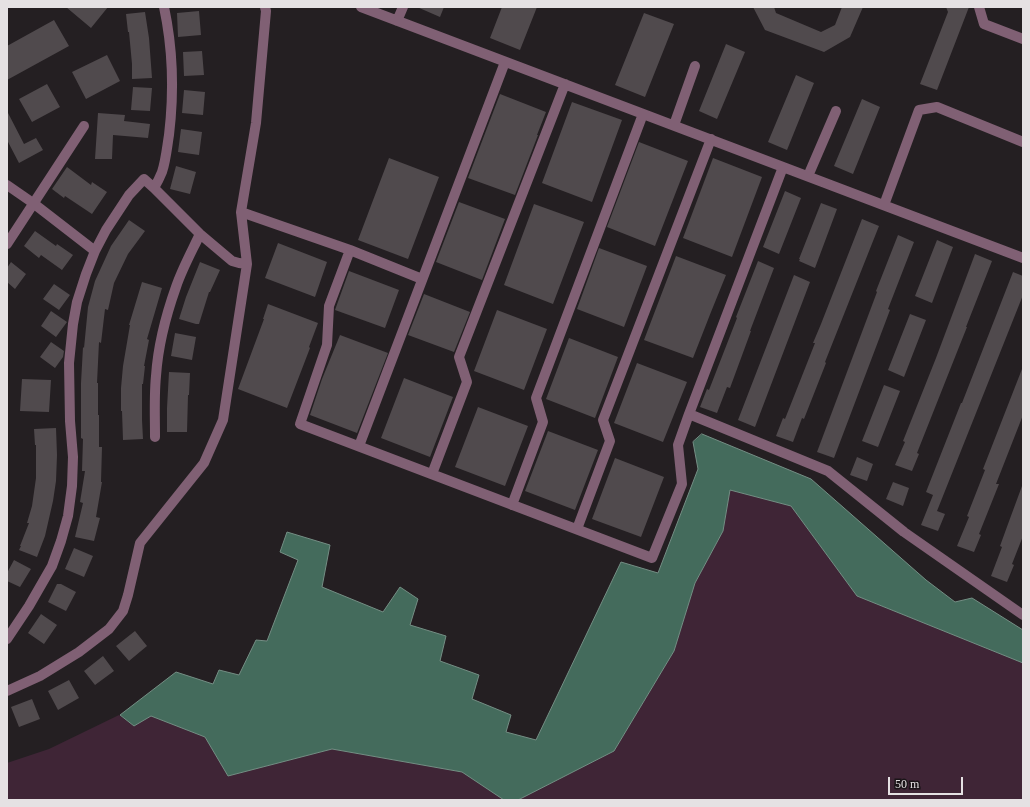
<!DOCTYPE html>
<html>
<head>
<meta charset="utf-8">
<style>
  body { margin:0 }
  #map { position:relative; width:1030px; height:807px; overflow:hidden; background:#241f22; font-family:Georgia,serif }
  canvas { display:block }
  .frame { position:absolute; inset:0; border:8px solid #e5e1e3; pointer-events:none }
  .scale { position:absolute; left:888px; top:777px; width:75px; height:18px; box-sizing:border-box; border:2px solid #e5e1e3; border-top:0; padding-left:5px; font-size:12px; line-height:14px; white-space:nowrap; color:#e5e1e3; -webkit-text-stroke:3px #1a1518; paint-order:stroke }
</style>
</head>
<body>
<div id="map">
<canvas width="1030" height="807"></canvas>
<div class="frame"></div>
<div class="scale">50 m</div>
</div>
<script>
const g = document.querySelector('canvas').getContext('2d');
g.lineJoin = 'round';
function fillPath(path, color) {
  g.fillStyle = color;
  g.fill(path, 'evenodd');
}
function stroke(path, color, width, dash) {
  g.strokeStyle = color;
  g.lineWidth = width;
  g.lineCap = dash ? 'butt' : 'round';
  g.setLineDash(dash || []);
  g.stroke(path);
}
fillPath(new Path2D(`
  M 730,490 L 791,506 L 857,596 L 1023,663 L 1023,800 L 518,800 L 614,751 L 674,651 L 695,583 L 723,531 Z
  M 119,715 L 134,726 L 151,716 L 205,737 L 228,776 L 332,749 L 462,772 L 504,800 L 7,800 L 7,763 L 49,749 Z`), '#3f2536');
const water = new Path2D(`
  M 702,434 L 811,479 L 926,580 L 955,602 L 972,598 L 1023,630 L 1023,663 L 857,596 L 791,506 L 730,490 L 723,531 L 695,583 L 674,651 L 614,751 L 518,800 L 504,800 L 462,772 L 332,749 L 228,776 L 205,737 L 151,716 L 134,726 L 120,715 L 176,672 L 213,684 L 219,670 L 239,675 L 256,640 L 267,641 L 298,560 L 280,552 L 287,532 L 330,545 L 322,587 L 383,612 L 400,587 L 418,599 L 410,625 L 446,636 L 440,661 L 479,675 L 472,699 L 511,715 L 506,732 L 536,740 L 621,562 L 658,573 L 698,469 L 693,442 Z`);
fillPath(water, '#446b5c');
stroke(water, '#748e84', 1);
fillPath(new Path2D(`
  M 66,7 L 108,7 L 91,28 Z
  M 417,7 L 444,7 L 440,17 Z
  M 502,7 L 537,7 L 520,50 L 490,38 Z
  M 753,7 L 774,7 L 776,13 L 821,32 L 835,25 L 842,7 L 863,7 L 850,37 L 824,52 L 765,30 Z
  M 946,7 L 969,7 L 937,90 L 920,84 L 948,12 Z
  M 199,11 L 201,35 L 178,37 L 177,13 Z
  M 145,12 L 149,38 L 152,78 L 132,79 L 132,64 L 129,32 L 128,32 L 126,14 Z
  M 644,13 L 674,24 L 645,97 L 615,85 Z
  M 54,20 L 69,46 L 7,80 L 7,46 Z
  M 726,44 L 745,52 L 717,119 L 699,111 Z
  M 202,51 L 204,75 L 184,76 L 183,52 Z
  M 107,55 L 120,81 L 86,99 L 72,72 Z
  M 796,75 L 814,83 L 787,150 L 768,142 Z
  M 47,84 L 60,107 L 32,122 L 19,99 Z
  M 133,87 L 152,88 L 150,111 L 131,110 Z
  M 184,90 L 205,92 L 203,115 L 182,113 Z
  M 500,94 L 546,112 L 537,135 L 538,135 L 515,195 L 468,178 Z
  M 862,99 L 880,107 L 853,174 L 834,166 Z
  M 572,102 L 622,120 L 592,202 L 542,183 Z
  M 7,111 L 24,144 L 36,138 L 43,150 L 19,163 L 7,140 Z
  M 98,113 L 125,115 L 124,121 L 150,124 L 148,138 L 113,135 L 112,159 L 95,159 Z
  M 181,129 L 202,132 L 199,155 L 178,152 Z
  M 639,142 L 688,161 L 655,246 L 607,227 Z
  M 389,158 L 439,177 L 408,259 L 358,240 Z
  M 713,158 L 762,177 L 732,257 L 683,238 Z
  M 176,166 L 196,172 L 190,194 L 170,189 Z
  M 67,167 L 91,185 L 92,182 L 107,192 L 92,214 L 65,196 L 64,198 L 52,189 Z
  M 785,191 L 801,198 L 779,254 L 763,247 Z
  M 459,202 L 505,219 L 482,280 L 436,262 Z
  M 821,203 L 837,209 L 815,268 L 799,261 L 800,259 L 799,259 Z
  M 534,204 L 584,222 L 553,304 L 504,285 Z
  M 862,219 L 879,226 L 825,362 L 826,363 L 804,419 L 802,418 L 793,442 L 776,436 L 783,418 L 785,419 L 815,343 L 813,343 L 821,324 Z
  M 129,220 L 145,231 L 128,254 L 114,283 L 108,310 L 105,309 L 101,343 L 99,342 L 97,383 L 98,383 L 98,415 L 99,415 L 99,447 L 102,447 L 101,482 L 102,482 L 96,517 L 100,518 L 94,541 L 75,537 L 83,503 L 80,502 L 85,471 L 82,471 L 83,439 L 81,438 L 81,383 L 83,347 L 84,348 L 88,307 L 95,281 L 111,246 Z
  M 35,231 L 56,246 L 57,244 L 73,255 L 62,270 L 41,255 L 39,258 L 24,246 Z
  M 898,235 L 914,242 L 888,309 L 890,310 L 834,458 L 817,452 L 877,292 L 876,291 Z
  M 937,240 L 953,247 L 932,303 L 915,296 Z
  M 278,243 L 327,262 L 315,297 L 265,278 Z
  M 599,248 L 647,266 L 624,327 L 577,309 Z
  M 975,254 L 992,261 L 966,327 L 967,327 L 959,347 L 917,453 L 919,454 L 912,471 L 895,465 L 905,442 L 903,441 L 936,358 Z
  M 676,256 L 726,275 L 711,312 L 693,358 L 644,340 Z
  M 758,261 L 774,268 L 750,331 L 751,331 L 730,388 L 727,387 L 717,413 L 700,407 L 707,389 L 709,390 L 737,318 L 736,317 Z
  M 11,262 L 26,274 L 15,289 L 7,282 L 7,268 Z
  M 200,262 L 220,270 L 210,292 L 209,292 L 199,324 L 196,324 L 179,319 L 186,297 Z
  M 349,271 L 399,290 L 385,328 L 335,310 Z
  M 1013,272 L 1023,276 L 1023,295 L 937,511 L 945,514 L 938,531 L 921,525 L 933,495 L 926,492 L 961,403 L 962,403 Z
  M 794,275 L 810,282 L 755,427 L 738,420 Z
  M 142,282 L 162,288 L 147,339 L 149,340 L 144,366 L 145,366 L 143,384 L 142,384 L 142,420 L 143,439 L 123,440 L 122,411 L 121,411 L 121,388 L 123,366 L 130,325 L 129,325 Z
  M 54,284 L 70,295 L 59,310 L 43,299 Z
  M 424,294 L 470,312 L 454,352 L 408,335 Z
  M 268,304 L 318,323 L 309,347 L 310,348 L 287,408 L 238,389 L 264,319 L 263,319 Z
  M 497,310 L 547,329 L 524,390 L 474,371 Z
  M 51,311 L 67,322 L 56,337 L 41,326 Z
  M 910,314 L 926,320 L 904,377 L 888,370 Z
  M 175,333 L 196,337 L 192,360 L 171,356 Z
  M 340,335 L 388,353 L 357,433 L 310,415 L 322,379 Z
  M 569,338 L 618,357 L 595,418 L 546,399 Z
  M 51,342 L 64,351 L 63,357 L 55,368 L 40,357 Z
  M 637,363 L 687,382 L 663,442 L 614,423 Z
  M 1022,369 L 1023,415 L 996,484 L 999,484 L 979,534 L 981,535 L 974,552 L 957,546 L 969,517 L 967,516 L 985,470 L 983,469 Z
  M 169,372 L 190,373 L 189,395 L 188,395 L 187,432 L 167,432 L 167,408 Z
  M 404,378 L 453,397 L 430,457 L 381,438 Z
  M 22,379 L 51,380 L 49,412 L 20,411 Z
  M 884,385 L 900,391 L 878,447 L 862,441 Z
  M 478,407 L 528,426 L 505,486 L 455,467 Z
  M 56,428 L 57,455 L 56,481 L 53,501 L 45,536 L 37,557 L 19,550 L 21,546 L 20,546 L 29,523 L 27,523 L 32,506 L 36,478 L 36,445 L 35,445 L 34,429 Z
  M 548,431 L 598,450 L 575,510 L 525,491 Z
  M 857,457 L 873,464 L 867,481 L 850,475 Z
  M 615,458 L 664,477 L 641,537 L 592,519 Z
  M 893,482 L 909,488 L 903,506 L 886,499 Z
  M 1022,486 L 1023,536 L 1012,564 L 1014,565 L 1007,582 L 991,576 L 1002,547 L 1000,546 L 1008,524 Z
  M 74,548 L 93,556 L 84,577 L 65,569 Z
  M 14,560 L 31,569 L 20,587 L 7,581 L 7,573 Z
  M 57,584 L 61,584 L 76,592 L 66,611 L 48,602 Z
  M 41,614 L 57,625 L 44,644 L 28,633 Z
  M 135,631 L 147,646 L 129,661 L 116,646 Z
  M 103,656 L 114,671 L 95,685 L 84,671 Z
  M 69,680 L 79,698 L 58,710 L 48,691 Z
  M 32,699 L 40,719 L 19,727 L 11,707 Z`), '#504a4d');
stroke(new Path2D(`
  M 265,7 L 266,11 L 256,123 L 241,212 L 350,250 L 329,306 L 327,345 L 300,424 L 652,558 L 682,484 L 678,445 L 689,414 L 828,471 L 904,532 L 1023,615
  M 361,7 L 1023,258
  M 979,7 L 984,24 L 1023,39
  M 397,21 L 403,7
  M 674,125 L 695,66
  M 808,176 L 836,111
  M 7,185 L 33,203 L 95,251
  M 154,188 C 157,183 160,177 162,172 C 166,160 167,147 169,135 C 174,93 173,49 164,7
  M 884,205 L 919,110 L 937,107 L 1023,142
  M 7,244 L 84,126
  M 350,250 L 422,279
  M 689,414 L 783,167
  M 155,437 C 155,416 154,396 156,376 C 158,346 166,315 176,287 C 182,269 192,251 200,234
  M 359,446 L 505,62
  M 432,474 L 467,382 L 459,357 L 565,84
  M 512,505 L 543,422 L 536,398 L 643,114
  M 577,529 L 610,441 L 603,420 L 711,139
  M 7,639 L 29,606 L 52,566 L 61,541 L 68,516 L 72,486 L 73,457 L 70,421 L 69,363 L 73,324 L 77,302 L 86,274 L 95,251 L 106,230 L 129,195 L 144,179 L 154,188 L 200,234 L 232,261 L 239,263 L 247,264
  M 7,691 L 40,676 L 79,652 L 109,629 L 123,611 L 128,595 L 140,543 L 204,463 L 223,420 L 247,264 L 241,212`), '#806074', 10);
</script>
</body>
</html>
